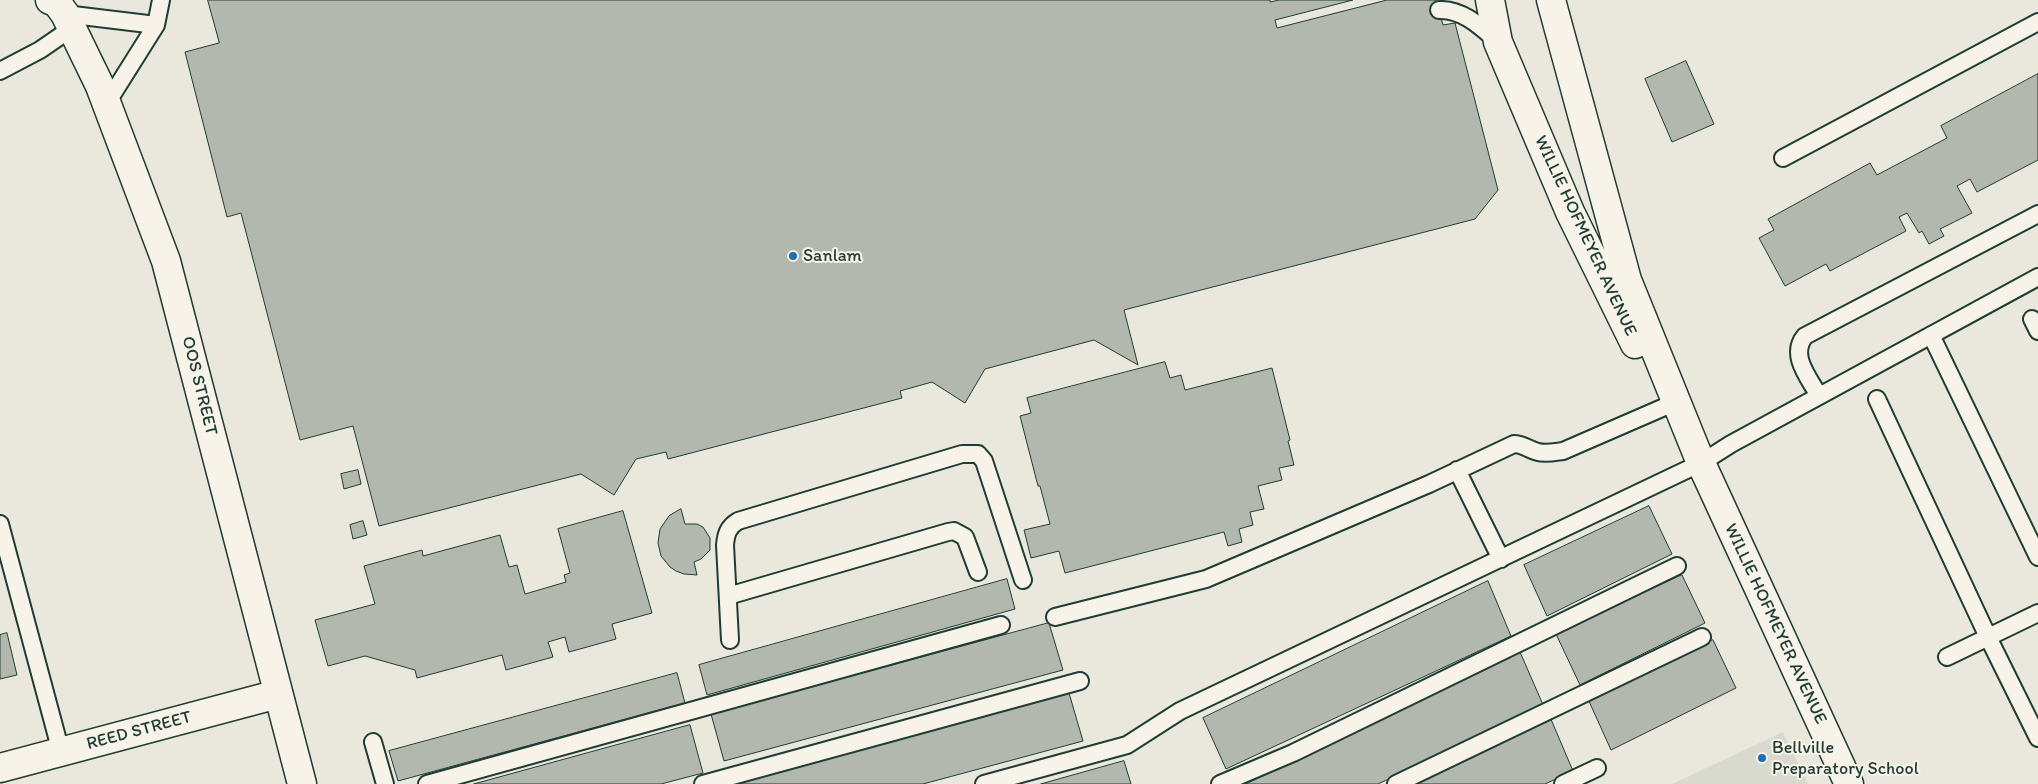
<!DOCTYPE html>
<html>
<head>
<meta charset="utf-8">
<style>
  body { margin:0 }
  canvas { display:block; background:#eae8dd }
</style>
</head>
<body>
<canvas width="2038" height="784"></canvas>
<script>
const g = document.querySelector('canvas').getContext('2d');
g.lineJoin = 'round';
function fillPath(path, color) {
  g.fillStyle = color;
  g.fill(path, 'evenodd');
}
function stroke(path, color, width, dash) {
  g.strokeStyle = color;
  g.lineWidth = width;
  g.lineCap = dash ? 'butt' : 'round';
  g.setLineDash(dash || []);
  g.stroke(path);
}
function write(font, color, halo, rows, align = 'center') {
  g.font = font + ' Itim,sans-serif';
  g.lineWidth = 4;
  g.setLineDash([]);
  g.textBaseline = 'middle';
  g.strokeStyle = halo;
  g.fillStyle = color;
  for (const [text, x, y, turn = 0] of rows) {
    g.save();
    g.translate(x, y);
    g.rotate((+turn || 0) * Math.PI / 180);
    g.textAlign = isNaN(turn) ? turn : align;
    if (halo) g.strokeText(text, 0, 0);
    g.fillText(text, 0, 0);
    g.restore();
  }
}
fillPath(new Path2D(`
  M 1783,732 L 1808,784 L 1672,784 Z`), '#d9dacf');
const building = new Path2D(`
  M 208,0 L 1270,0 L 1270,2 L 1279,0 L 1353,0 L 1275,20 L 1277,28 L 1387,0 L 1436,0 L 1443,25 L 1455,23 L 1498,190 L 1475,219 L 1124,310 L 1138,365 L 1094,340 L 985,369 L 965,403 L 932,382 L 900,391 L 902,398 L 668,459 L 666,452 L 636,459 L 614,495 L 581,474 L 379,526 L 353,426 L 300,440 L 241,213 L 227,217 L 185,52 L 219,43 Z
  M 1686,61 L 1714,124 L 1672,142 L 1645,79 Z
  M 2038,74 L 2038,160 L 1977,192 L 1970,179 L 1957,186 L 1972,213 L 1940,229 L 1944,236 L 1929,244 L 1922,231 L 1919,233 L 1907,213 L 1899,217 L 1906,231 L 1830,271 L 1826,264 L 1785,286 L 1759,238 L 1774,230 L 1768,219 L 1870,163 L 1877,175 L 1947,138 L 1941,126 Z
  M 1165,362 L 1170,378 L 1181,375 L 1185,390 L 1272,368 L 1290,440 L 1288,441 L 1294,465 L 1279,468 L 1282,480 L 1258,486 L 1264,509 L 1250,512 L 1253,525 L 1239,529 L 1242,542 L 1228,546 L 1224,532 L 1065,573 L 1059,551 L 1031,558 L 1024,530 L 1050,524 L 1040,486 L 1038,486 L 1020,416 L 1031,413 L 1027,398 Z
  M 358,470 L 361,484 L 344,489 L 341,474 Z
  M 1649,506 L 1672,554 L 1547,616 L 1524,565 Z
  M 681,509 L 685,524 L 697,524 L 703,527 L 710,538 L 710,550 L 701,559 L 694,562 L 697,575 L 684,574 L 676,571 L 670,567 L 661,556 L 658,543 L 660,529 L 669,516 Z
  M 623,511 L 652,613 L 612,624 L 616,639 L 569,652 L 565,637 L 548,642 L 553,657 L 506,670 L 502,655 L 417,678 L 415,670 L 365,656 L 328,666 L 315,620 L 375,604 L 364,566 L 422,550 L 423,556 L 500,535 L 509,567 L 517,565 L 525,594 L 566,582 L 564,575 L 570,573 L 558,529 Z
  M 363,521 L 367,535 L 353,539 L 350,525 Z
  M 1682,575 L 1705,623 L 1580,685 L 1556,634 Z
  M 1007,579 L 1015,609 L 707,695 L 699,665 Z
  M 1488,581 L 1511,636 L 1226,769 L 1203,718 Z
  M 1049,623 L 1063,670 L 724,761 L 711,714 Z
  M 7,633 L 17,675 L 0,679 L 0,635 Z
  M 1713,640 L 1736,688 L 1611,750 L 1588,699 Z
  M 1520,652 L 1544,707 L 1378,784 L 1246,784 Z
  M 677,673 L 685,703 L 398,781 L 389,751 Z
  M 1069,693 L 1083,741 L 923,784 L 734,784 Z
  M 1550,717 L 1573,771 L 1545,784 L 1409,784 Z
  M 690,725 L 703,773 L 661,784 L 474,784 Z
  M 1124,761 L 1131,784 L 1041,784 Z`);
fillPath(building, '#b2b8ae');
stroke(building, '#1f3d34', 1);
const service = new Path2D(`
  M 1439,10 C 1462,9 1480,26 1497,41
  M 65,14 L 156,25
  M 0,71 L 40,50 L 72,28
  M 107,103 L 156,25 L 161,0
  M 1783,158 L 2038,22
  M 2032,319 L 2038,331
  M 1931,335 L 2038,557
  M 1819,396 C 1809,378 1789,355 1805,336 L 2038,214
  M 1877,399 L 1988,637 L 2038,738
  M 1457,470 L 1501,559
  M 0,524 L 61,752
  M 728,596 L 948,532 L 954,531 L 965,537 L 978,572
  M 1055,617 L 1206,579 L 1429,484 L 1514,444 C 1523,444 1529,450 1538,452 C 1546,454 1555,452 1563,451 L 1669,405 L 1675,401
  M 730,640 L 725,545 C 726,534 728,527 738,521 L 962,454 L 978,454 L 984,461 L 1023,580
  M 1947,657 L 2038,613
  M 373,742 L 385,784
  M 427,784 L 1001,625
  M 703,784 L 1080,681
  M 984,784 L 1127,745 L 1180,711 L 1701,463 L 1731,444 L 2038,277
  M 1220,784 L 1293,753 L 1677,566
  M 1396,784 L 1702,637
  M 1563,784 L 1597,768`);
const minor = new Path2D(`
  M 50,0 L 57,3 L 65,14 L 100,86 L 166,261 L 302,784
  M 1490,0 L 1498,42 L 1570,212 L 1635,344
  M 1551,0 L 1627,280 L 1701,463 L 1849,784
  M 0,768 L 278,694`);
stroke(service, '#1f3d34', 20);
stroke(minor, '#1f3d34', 31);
stroke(service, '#f7f3e8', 16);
stroke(minor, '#f7f3e8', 28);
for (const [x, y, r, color] of [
  [793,256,5,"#1f6fb2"],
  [1762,758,5,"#1f6fb2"]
]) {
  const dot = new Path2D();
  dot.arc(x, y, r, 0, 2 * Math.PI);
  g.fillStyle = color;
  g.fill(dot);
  stroke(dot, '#f7f3e8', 2);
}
write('18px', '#1f3d34', '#f7f3e8', [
  ["WILLIE HOFMEYER AVENUE",1585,236,65],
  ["OOS STREET",199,386,76],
  ["WILLIE HOFMEYER AVENUE",1775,624,65],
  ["REED STREET",139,731,-15]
]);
write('18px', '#1f3d34', '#f7f3e8', [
  ["Sanlam",803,256],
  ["Bellville",1772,748],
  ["Preparatory School",1772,769]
], 'left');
</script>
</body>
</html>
